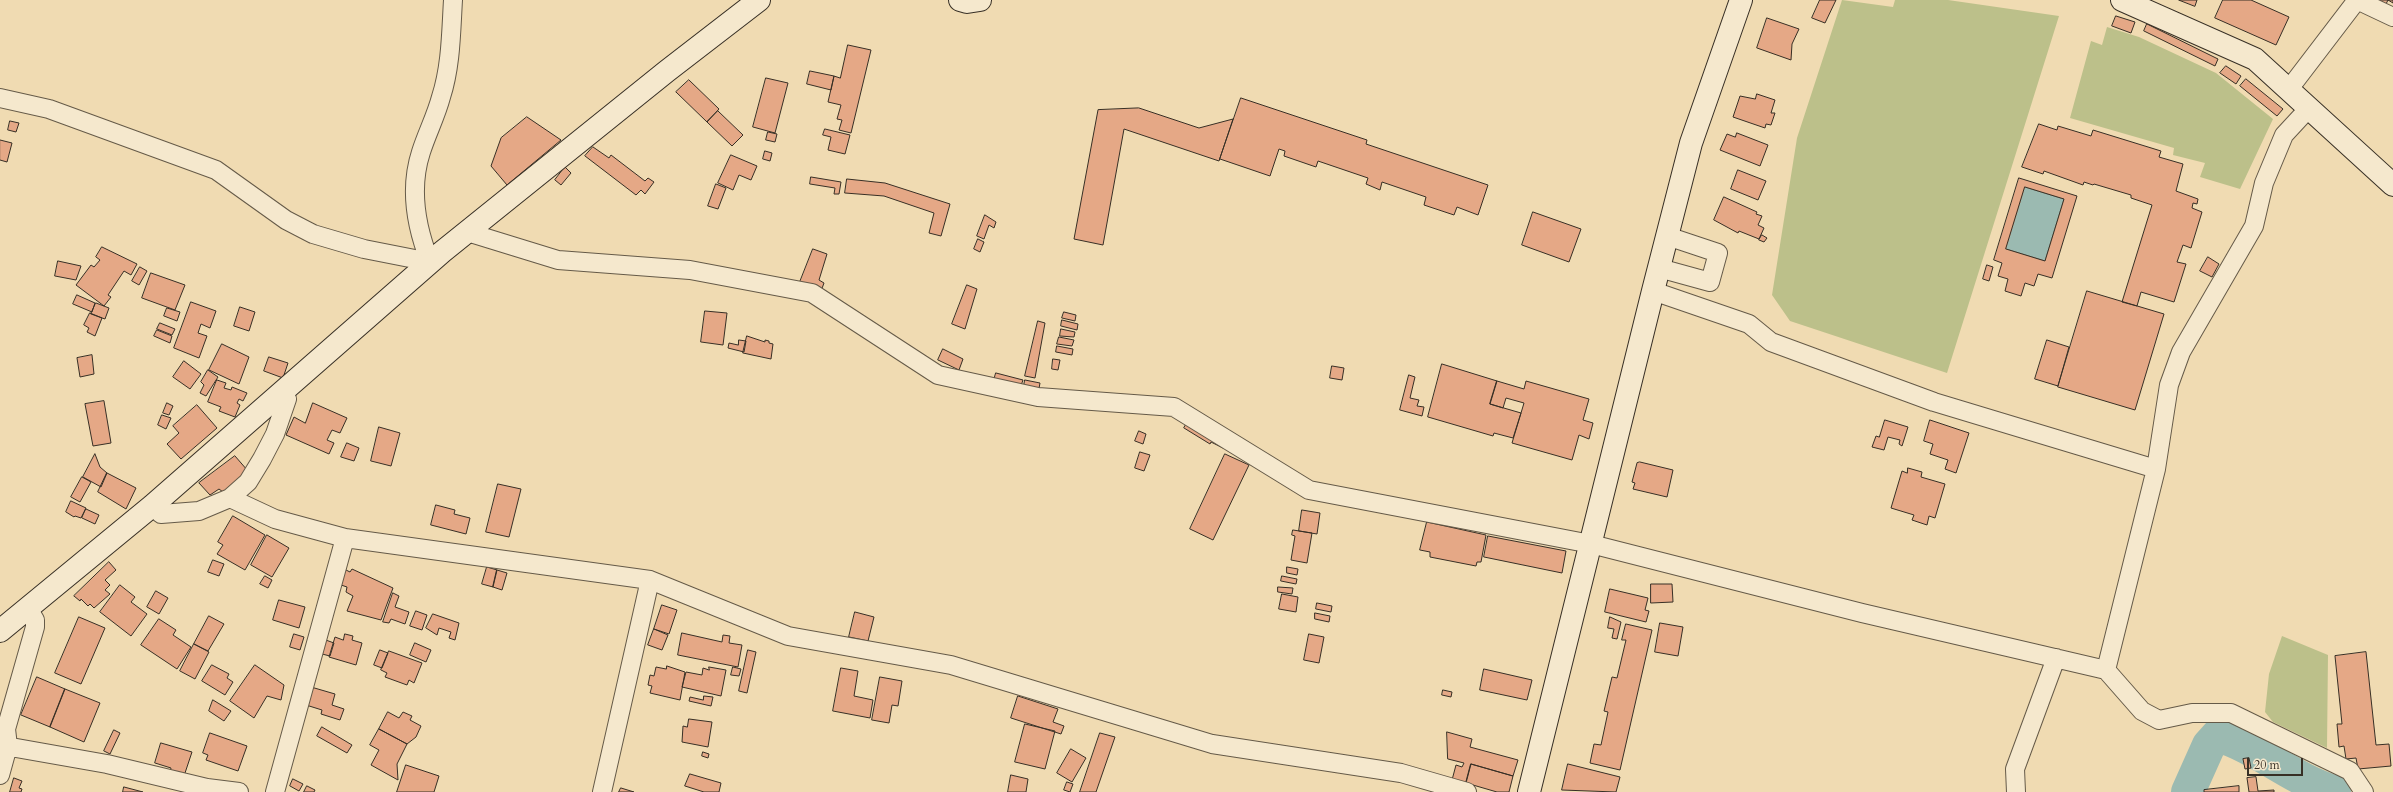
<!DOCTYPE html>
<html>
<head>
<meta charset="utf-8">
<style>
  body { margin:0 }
  #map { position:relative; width:2393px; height:792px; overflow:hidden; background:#f0dbb2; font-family:Cardo,serif }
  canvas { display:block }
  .scale { position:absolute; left:2247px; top:758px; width:56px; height:18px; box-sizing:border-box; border:2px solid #372f25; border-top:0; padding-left:5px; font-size:12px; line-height:14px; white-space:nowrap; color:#372f25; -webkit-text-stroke:3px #f5e8cd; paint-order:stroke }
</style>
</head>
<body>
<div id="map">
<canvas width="2393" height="792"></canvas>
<div class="scale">20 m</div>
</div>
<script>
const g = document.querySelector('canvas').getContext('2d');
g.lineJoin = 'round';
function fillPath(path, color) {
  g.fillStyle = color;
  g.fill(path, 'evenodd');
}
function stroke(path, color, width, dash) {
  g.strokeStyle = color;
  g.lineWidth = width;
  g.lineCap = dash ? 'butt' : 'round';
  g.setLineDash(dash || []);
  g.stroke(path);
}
fillPath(new Path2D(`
  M 1842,0 L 1893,7 L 1895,0 L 1948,0 L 2059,16 L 1947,373 L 1790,321 L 1772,295 L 1797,138 Z
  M 2107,27 L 2139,37 L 2216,73 L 2273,119 L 2240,189 L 2200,177 L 2205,163 L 2173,155 L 2174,148 L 2070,118 L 2091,41 L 2102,45 Z
  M 2282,636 L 2328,655 L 2327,748 L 2273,722 L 2265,712 L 2269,674 Z`), '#bcc08a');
const water = new Path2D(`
  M 2025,187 L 2064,199 L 2045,261 L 2006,249 Z`);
fillPath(water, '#9bbab1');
stroke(water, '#738279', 1);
stroke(new Path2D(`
  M 2188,792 L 2209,745 L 2218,735 C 2259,748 2292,779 2334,792`), '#9bbab1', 34);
const building = new Path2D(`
  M 1820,0 L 1836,0 L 1825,23 L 1812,18 Z
  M 2179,0 L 2197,0 L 2195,6 Z
  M 2223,0 L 2251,0 L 2289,17 L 2276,45 L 2215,18 Z
  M 2378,0 L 2393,0 L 2393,3 L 2388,0 L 2386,4 Z
  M 2116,16 L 2135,22 L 2131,33 L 2112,26 Z
  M 1767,18 L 1799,29 L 1792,44 L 1791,60 L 1757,48 Z
  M 2147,24 L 2218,59 L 2215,66 L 2144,31 Z
  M 848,45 L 871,50 L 851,133 L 839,130 L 842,120 L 837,119 L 841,105 L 828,102 L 834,76 L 840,78 Z
  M 2226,66 L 2241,76 L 2236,84 L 2220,73 Z
  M 810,71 L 834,76 L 831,90 L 807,84 Z
  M 766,78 L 788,83 L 775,133 L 753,127 Z
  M 2246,79 L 2283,109 L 2277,116 L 2240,86 Z
  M 689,80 L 719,109 L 707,122 L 676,92 Z
  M 1757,94 L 1775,100 L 1771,113 L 1775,113 L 1771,125 L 1766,124 L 1765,128 L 1733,117 L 1740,96 L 1755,99 Z
  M 1241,98 L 1367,140 L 1366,144 L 1488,185 L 1478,215 L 1457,207 L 1454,215 L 1424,205 L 1426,197 L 1382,182 L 1380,190 L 1366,184 L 1368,178 L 1318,161 L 1316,167 L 1284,156 L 1285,151 L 1279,149 L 1270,176 L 1220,159 Z
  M 1139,108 L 1199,128 L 1233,119 L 1219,161 L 1124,129 L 1103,245 L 1074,239 L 1098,110 Z
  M 718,111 L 743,135 L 732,146 L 707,122 Z
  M 527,117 L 561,140 L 507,185 L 491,166 L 501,138 Z
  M 10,121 L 19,123 L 16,132 L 8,130 Z
  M 2039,124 L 2057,130 L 2058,126 L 2091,136 L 2093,130 L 2161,151 L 2159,157 L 2183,164 L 2176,191 L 2198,199 L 2197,204 L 2193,203 L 2192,208 L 2202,212 L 2191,248 L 2183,245 L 2177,262 L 2186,264 L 2174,302 L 2141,292 L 2137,306 L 2122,302 L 2152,205 L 2131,198 L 2131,195 L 2094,184 L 2093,185 L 2084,182 L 2083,185 L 2044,171 L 2043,174 L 2022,167 Z
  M 825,129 L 850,135 L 845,154 L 828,150 L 831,137 L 823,135 Z
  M 768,132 L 777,134 L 775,142 L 766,140 Z
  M 1737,133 L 1768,145 L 1760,166 L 1720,150 L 1727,134 L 1735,137 Z
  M 0,140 L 12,143 L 7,162 L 0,160 Z
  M 593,147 L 609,158 L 611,155 L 645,181 L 648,178 L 654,182 L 645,194 L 641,190 L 636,195 L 585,156 Z
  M 765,151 L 772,153 L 770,161 L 763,159 Z
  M 731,155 L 757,166 L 751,180 L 739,175 L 733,190 L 718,183 Z
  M 565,167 L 571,173 L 561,185 L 555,180 Z
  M 1738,170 L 1766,181 L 1758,200 L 1731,189 Z
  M 811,177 L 841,182 L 839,194 L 834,194 L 835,188 L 810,184 Z
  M 2019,178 L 2077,196 L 2052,278 L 2038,274 L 2034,286 L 2025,283 L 2021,296 L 2005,291 L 2008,279 L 1998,276 L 2002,263 L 1994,260 ZM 2025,187 L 2064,199 L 2045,261 L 2006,249 Z
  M 847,179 L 885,183 L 950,204 L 941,236 L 929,233 L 934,213 L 884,196 L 845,193 Z
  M 716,184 L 726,188 L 718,209 L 708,206 Z
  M 1724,197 L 1757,212 L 1756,214 L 1762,216 L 1758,225 L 1764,228 L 1759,239 L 1739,231 L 1738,233 L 1714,220 Z
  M 1533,212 L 1581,229 L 1569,262 L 1522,245 Z
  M 985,215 L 996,222 L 994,228 L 989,225 L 984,239 L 977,236 Z
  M 1762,235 L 1767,238 L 1764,242 L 1759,240 Z
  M 978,239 L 984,242 L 980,252 L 974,249 Z
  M 102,247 L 137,264 L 131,275 L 124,271 L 108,295 L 111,297 L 104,306 L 76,285 L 91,265 L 94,267 L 100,260 L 96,257 Z
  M 813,249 L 827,254 L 819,280 L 824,283 L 821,291 L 800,282 Z
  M 2208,257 L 2219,264 L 2212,277 L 2200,271 Z
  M 58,261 L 81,266 L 76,280 L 55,276 Z
  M 1987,265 L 1993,267 L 1989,281 L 1983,279 Z
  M 140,267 L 147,271 L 139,285 L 132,281 Z
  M 151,273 L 185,285 L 175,310 L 142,298 Z
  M 967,285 L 977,289 L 965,329 L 952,324 Z
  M 2087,291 L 2164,314 L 2135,410 L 2058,387 Z
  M 77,295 L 95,303 L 92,312 L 73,304 Z
  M 191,302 L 216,311 L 210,328 L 201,324 L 198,333 L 207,336 L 199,358 L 174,348 Z
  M 96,303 L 109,308 L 105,319 L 91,314 Z
  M 240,307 L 255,312 L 249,331 L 234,326 Z
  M 167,308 L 180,312 L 177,321 L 164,316 Z
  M 705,311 L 727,313 L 723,345 L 701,342 Z
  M 1064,312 L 1076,315 L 1075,321 L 1062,318 Z
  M 90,313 L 102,318 L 95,336 L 87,332 L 89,328 L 84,325 Z
  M 1062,320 L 1078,324 L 1077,330 L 1061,326 Z
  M 1038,321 L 1045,323 L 1035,378 L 1025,376 Z
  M 160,323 L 175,329 L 172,335 L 157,329 Z
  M 1061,329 L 1075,332 L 1074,337 L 1060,336 Z
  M 157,330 L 172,336 L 170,343 L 154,336 Z
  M 747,336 L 765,342 L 765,340 L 769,341 L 769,343 L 773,344 L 771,359 L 743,353 Z
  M 1059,337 L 1074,340 L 1072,346 L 1057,344 Z
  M 739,340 L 746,341 L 744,352 L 728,348 L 729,343 L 738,345 Z
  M 2047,340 L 2069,347 L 2058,386 L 2035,379 Z
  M 222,344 L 249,357 L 239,384 L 209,370 Z
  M 1057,346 L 1073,349 L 1072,355 L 1056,352 Z
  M 943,349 L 963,359 L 959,370 L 938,360 Z
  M 92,355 L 94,374 L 80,377 L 77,358 Z
  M 269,357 L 288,363 L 283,378 L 264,371 Z
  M 1053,359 L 1060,360 L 1058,370 L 1052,369 Z
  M 184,361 L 201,374 L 190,389 L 173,377 Z
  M 1442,364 L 1497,381 L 1490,404 L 1521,413 L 1513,438 L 1494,433 L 1493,436 L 1428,417 Z
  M 1332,366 L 1344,368 L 1342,380 L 1330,378 Z
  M 208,370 L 218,377 L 206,396 L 200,393 L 204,385 L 201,382 Z
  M 996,373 L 1023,380 L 1019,391 L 993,384 Z
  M 1409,375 L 1415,377 L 1410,398 L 1419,400 L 1417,406 L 1424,407 L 1422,416 L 1400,410 Z
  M 217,380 L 226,383 L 224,388 L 231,390 L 232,387 L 247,393 L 243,401 L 239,399 L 237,403 L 240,405 L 235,417 L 219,411 L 221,407 L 208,402 Z
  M 1025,380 L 1040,383 L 1038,394 L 1023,392 Z
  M 1497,381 L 1524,389 L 1526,381 L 1589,399 L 1583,420 L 1593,423 L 1589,439 L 1579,435 L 1572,460 L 1512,443 L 1524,403 L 1506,398 L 1503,408 L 1490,404 Z
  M 104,401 L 111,443 L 93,446 L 85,404 Z
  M 167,403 L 173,406 L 169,415 L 163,413 Z
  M 313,403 L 347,418 L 340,433 L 332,430 L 327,440 L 334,443 L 329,454 L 286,435 L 294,417 L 305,423 Z
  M 197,405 L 217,428 L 181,459 L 167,444 L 179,433 L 173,426 Z
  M 162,415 L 171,418 L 166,429 L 158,425 Z
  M 1885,420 L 1908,427 L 1902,446 L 1899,444 L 1900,440 L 1888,437 L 1884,450 L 1872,447 L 1876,436 L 1879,437 Z
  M 1930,420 L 1969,433 L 1956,473 L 1945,469 L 1948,460 L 1930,454 L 1933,444 L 1924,441 Z
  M 1187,423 L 1224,445 L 1223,448 L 1211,442 L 1210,444 L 1184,428 Z
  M 379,427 L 400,433 L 391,466 L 371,461 Z
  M 1139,431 L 1146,434 L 1143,444 L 1135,441 Z
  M 347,443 L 359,448 L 354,461 L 341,457 Z
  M 1140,452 L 1150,455 L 1144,471 L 1135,468 Z
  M 95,454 L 100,467 L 107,473 L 101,487 L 83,477 Z
  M 1225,454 L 1249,465 L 1213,540 L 1190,529 Z
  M 235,456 L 248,471 L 223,492 L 219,489 L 210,495 L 199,483 Z
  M 1640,462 L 1673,470 L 1667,497 L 1633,489 L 1635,483 L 1632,482 L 1637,463 Z
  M 1908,468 L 1922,472 L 1921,477 L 1945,484 L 1935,518 L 1929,516 L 1927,525 L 1912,520 L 1914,515 L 1891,508 L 1902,471 L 1907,473 Z
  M 107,473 L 136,488 L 126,509 L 98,492 Z
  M 82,477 L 91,482 L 80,502 L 71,497 Z
  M 498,484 L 521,489 L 509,537 L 486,532 Z
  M 71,501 L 86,508 L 81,518 L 75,516 L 74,517 L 66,512 Z
  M 436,505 L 455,510 L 454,514 L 470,518 L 466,534 L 431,525 Z
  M 86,509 L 99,515 L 95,524 L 82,518 Z
  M 1302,510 L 1320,513 L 1317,534 L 1299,531 Z
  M 233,516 L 265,535 L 245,570 L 217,554 L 223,545 L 218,542 Z
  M 1427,522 L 1486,535 L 1481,562 L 1477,562 L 1476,566 L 1430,557 L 1430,552 L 1420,550 Z
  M 1293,530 L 1312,533 L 1307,563 L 1291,560 L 1295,536 L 1292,535 Z
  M 267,535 L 289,548 L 272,577 L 251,565 Z
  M 1488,536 L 1566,551 L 1562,573 L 1484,557 Z
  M 213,560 L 224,564 L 219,576 L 208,572 Z
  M 109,562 L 116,570 L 105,580 L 110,585 L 105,590 L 110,594 L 94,608 L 90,604 L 88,606 L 81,599 L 80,601 L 74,596 Z
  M 487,567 L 497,570 L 493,587 L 482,584 Z
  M 1287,567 L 1298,569 L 1297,575 L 1287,573 Z
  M 344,569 L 350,572 L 352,569 L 393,588 L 381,620 L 347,611 L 353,596 L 346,592 L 347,587 L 338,584 Z
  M 497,570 L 507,573 L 502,590 L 493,587 Z
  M 265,576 L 272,580 L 268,588 L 260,584 Z
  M 1282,576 L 1297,579 L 1296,584 L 1281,581 Z
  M 1651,584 L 1672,584 L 1673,602 L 1651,603 Z
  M 120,585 L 135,597 L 131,602 L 147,614 L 131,636 L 100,612 Z
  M 1278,587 L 1293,588 L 1292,594 L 1278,592 Z
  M 1610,589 L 1648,598 L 1645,610 L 1649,611 L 1646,622 L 1605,612 Z
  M 156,591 L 168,598 L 159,614 L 147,607 Z
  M 393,593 L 399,596 L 395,607 L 409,612 L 405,624 L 391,619 L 389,623 L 383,622 Z
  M 1282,594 L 1298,597 L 1296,612 L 1279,609 Z
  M 279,600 L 305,607 L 299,628 L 273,620 Z
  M 1317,603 L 1332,606 L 1331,612 L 1316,609 Z
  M 662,605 L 677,610 L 669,634 L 654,629 Z
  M 416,611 L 427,615 L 422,630 L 410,626 Z
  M 855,612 L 874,617 L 868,641 L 849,637 Z
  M 1315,613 L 1330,616 L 1329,622 L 1315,619 Z
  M 433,614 L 459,623 L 455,640 L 449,638 L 451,632 L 439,628 L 437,635 L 426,628 Z
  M 209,616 L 224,624 L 208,651 L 194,644 Z
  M 79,617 L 105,628 L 81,684 L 55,673 Z
  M 1610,617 L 1621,622 L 1617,639 L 1612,638 L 1614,629 L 1608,628 Z
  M 159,619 L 176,630 L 173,635 L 191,647 L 177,669 L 141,645 Z
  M 1660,623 L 1683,627 L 1678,656 L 1655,652 Z
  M 1626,624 L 1652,630 L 1620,770 L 1590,763 L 1594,744 L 1601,745 L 1608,712 L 1604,711 L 1612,677 L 1617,678 L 1626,640 L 1622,640 Z
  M 654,629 L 668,635 L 662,650 L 648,645 Z
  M 682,633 L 722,642 L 723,635 L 730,636 L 729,643 L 742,645 L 738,667 L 678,655 Z
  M 294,634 L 304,637 L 300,650 L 290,647 Z
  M 345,634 L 353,636 L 352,640 L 362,643 L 356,665 L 329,657 L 335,637 L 343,640 Z
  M 1309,634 L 1324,637 L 1319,663 L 1304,660 Z
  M 323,639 L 334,643 L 330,656 L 318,653 Z
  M 415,643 L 431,650 L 426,662 L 410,655 Z
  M 194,644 L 209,652 L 195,679 L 180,671 Z
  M 380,650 L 388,653 L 382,668 L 374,665 Z
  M 748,650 L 756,652 L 747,693 L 739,691 Z
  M 389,651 L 422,663 L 414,683 L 409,680 L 407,685 L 385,677 L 387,673 L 381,670 Z
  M 2366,652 L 2376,745 L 2389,744 L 2391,766 L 2358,769 L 2356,758 L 2346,759 L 2344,746 L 2339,747 L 2337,724 L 2342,724 L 2335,656 Z
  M 212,665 L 229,674 L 227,678 L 233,682 L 225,695 L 202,681 Z
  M 255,665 L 284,685 L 281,700 L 267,696 L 254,718 L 230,701 Z
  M 667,666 L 685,672 L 680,700 L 650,693 L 652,686 L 648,685 L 650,675 L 654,676 L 656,667 L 666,669 Z
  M 709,667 L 726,670 L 721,696 L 682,687 L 686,672 L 702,675 L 703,668 L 709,670 Z
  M 733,667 L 741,669 L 739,676 L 731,675 Z
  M 841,668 L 858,671 L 854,696 L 873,700 L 870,718 L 833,711 Z
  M 1484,669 L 1532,680 L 1527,700 L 1480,690 Z
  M 37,677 L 65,689 L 50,727 L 21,715 Z
  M 880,677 L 902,681 L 898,706 L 892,705 L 889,723 L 872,720 Z
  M 311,687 L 335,694 L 332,705 L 344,709 L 340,720 L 321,714 L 322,710 L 306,705 Z
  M 65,689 L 100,703 L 84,742 L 50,727 Z
  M 1443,690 L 1452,692 L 1451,697 L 1442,695 Z
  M 704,696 L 713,697 L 711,706 L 689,701 L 690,697 L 703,700 Z
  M 1018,696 L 1058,709 L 1053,722 L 1064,726 L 1061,734 L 1011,718 Z
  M 213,700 L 231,711 L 224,721 L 209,711 Z
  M 388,712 L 399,718 L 403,712 L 412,716 L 410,720 L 421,726 L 416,737 L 407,744 L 379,729 Z
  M 689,719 L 712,722 L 708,747 L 682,742 L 683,726 L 687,727 Z
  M 1025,724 L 1055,731 L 1045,769 L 1015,762 Z
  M 322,727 L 352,745 L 347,753 L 317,736 Z
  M 379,729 L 407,744 L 397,764 L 398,780 L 371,765 L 379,750 L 370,745 Z
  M 114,730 L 120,733 L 110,754 L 104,751 Z
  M 1447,732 L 1472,739 L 1470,747 L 1518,760 L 1513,776 L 1471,764 L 1466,783 L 1452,780 L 1456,765 L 1462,767 L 1464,763 L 1448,759 Z
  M 210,733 L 247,746 L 238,771 L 206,760 L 208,755 L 203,753 Z
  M 1100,733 L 1115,737 L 1096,792 L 1080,792 Z
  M 161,743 L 192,752 L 184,776 L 170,772 L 171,768 L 155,763 Z
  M 1071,749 L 1086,758 L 1072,782 L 1057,773 Z
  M 703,752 L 709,754 L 708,758 L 702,756 Z
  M 2249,758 L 2251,768 L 2245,769 L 2243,759 Z
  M 1471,764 L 1513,776 L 1509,792 L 1497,792 L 1466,783 Z
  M 1568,764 L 1620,777 L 1616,792 L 1562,790 Z
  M 406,765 L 439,776 L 434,792 L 397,792 Z
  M 690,774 L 721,783 L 719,792 L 704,792 L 685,786 Z
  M 1011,775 L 1028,779 L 1026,792 L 1008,792 Z
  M 2256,777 L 2258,791 L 2274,790 L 2274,792 L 2249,792 L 2247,778 Z
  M 14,778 L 22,781 L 19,788 L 22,789 L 21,792 L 10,792 Z
  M 293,779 L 303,784 L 299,791 L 290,786 Z
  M 1067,782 L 1073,784 L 1070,792 L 1064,790 Z
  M 307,786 L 315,790 L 314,792 L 304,792 Z
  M 2239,786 L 2239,792 L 2204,792 L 2204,790 Z
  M 124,787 L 143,792 L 123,792 Z
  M 621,788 L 634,792 L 619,792 Z`);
fillPath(building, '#e5a886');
stroke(building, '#372f25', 1);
const street = new Path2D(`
  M 2357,0 L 2393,17
  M 2289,89 L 2357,0
  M 0,98 L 49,109 L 216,170 L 286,220 L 313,234 L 364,249 L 430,262
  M 467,232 L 558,260 L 690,270 L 812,293 L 938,375 L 1038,397 L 1174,407 L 1309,490 L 1591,544 L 1862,613 L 2106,670 L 2142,711 L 2159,720 L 2192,713 L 2231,713 L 2350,771 L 2364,792
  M 430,262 C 416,227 409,189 421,152 C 427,133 436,116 441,97 C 451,66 451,33 453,0
  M 1659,268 L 1710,282 L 1718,253 L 1667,236
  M 1653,291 L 1749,324 L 1771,342 L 1934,402 L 2156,469
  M 230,498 L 275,519 L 345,538 L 650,580 L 788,636 L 951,665 L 1212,744 L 1401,773 L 1467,792
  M 152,506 L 161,514 L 199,511 L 230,498 L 248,482 L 262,459 L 275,434 L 287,399 L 283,392
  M 2106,670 L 2156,469 L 2169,385 L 2181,352 L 2254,226 L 2264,183 L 2284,135 L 2309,108
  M 0,745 L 107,764 L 207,788 L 239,792
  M 0,775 L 8,746 L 6,729 L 35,627 L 35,620 L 28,608
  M 275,792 L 345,538
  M 602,792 L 650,580
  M 2016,792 L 2015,769 L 2056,658`);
const secondary = new Path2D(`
  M 960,0 L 967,2 L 980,0
  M 2122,0 L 2255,59 L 2393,185
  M 0,631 L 152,506 L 442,252 L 667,71 L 759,0
  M 1529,792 L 1653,291 L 1691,143 L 1741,0`);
stroke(street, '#655a48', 20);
stroke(secondary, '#372f25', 24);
stroke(street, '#f5e8cd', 18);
stroke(secondary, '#f5e8cd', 22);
</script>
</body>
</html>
